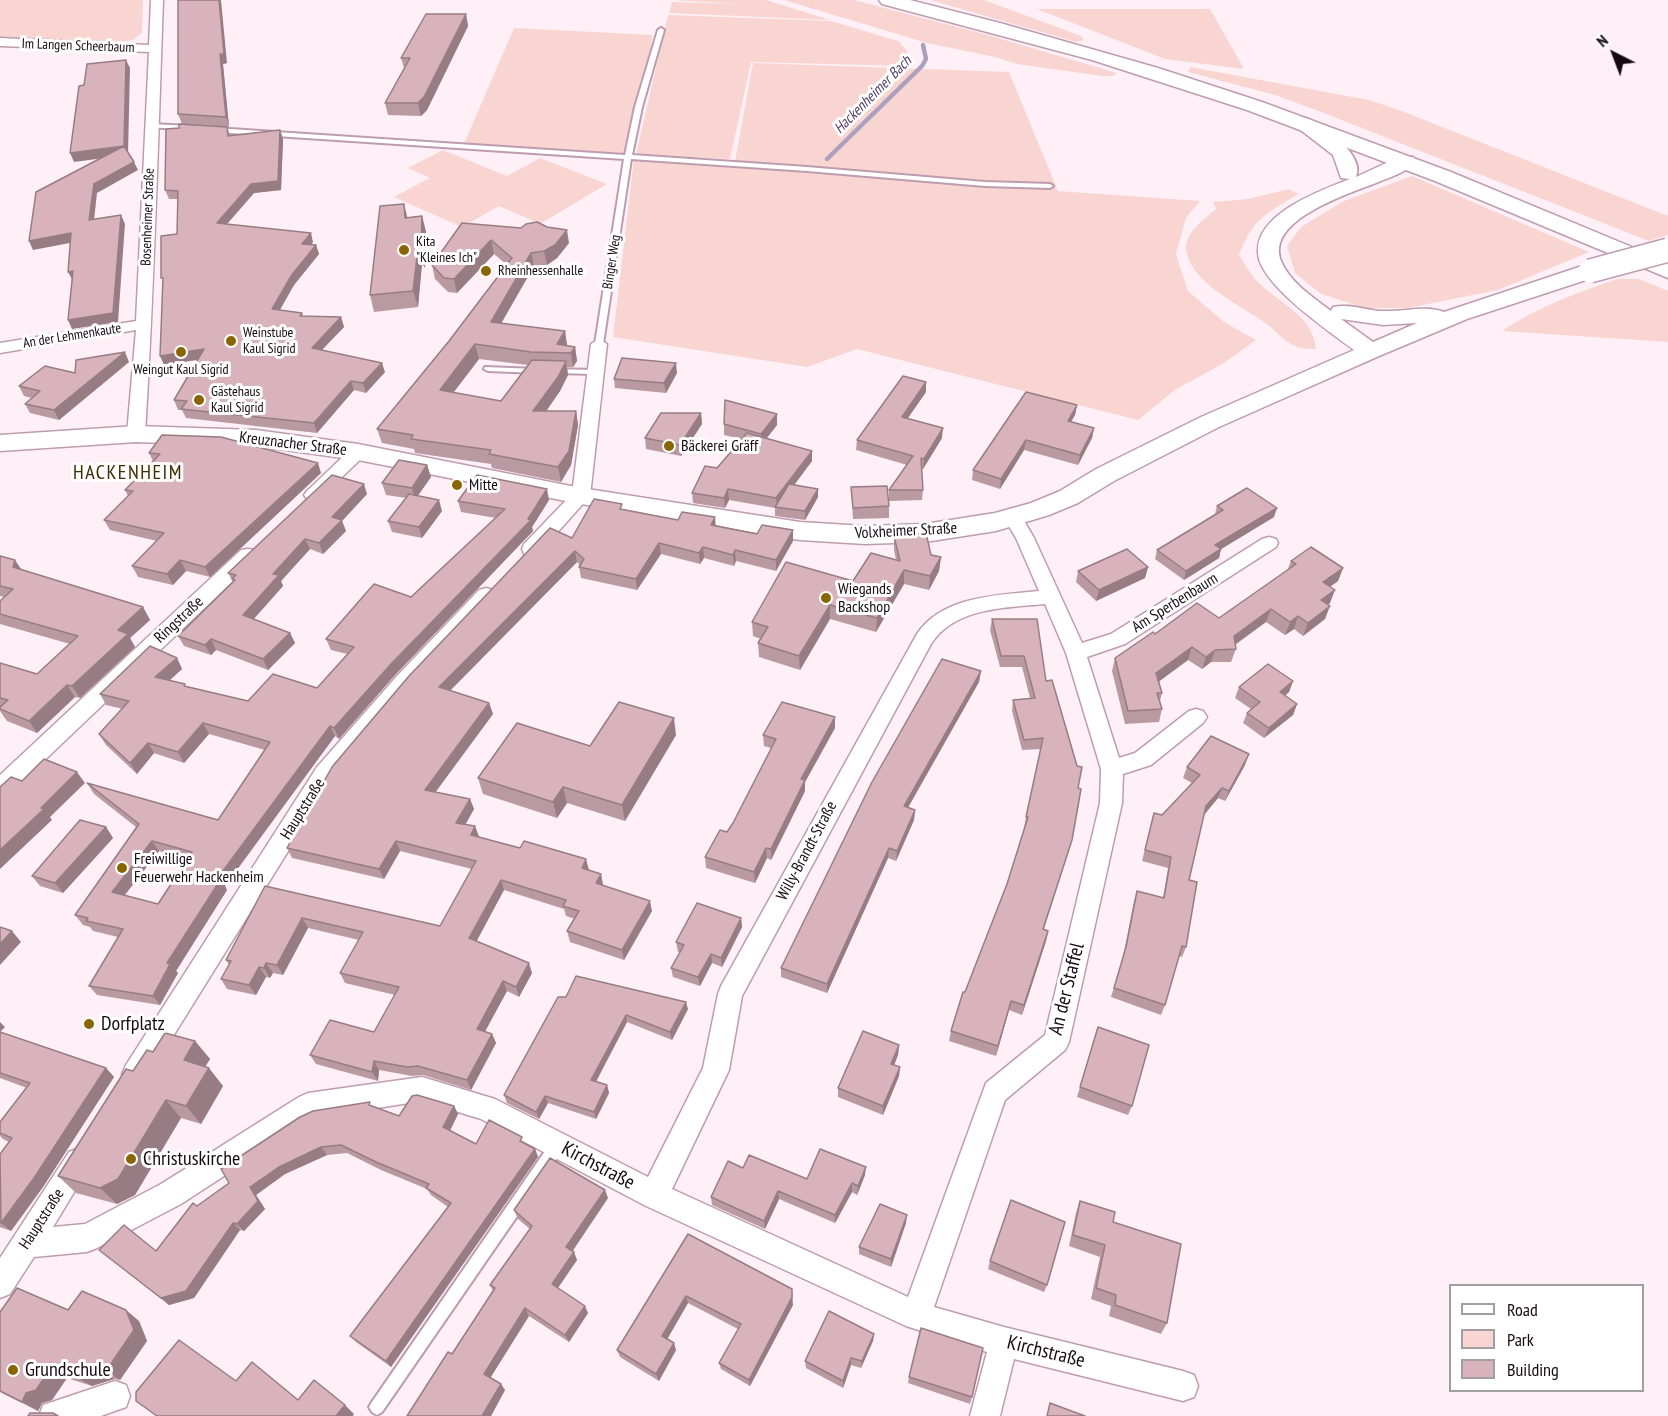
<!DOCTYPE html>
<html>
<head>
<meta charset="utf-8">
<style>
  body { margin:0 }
  #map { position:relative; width:1668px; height:1416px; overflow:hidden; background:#fff0f8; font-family:"PT Sans Narrow",sans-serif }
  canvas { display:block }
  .legend { position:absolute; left:1449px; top:1284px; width:195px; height:108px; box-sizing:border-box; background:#fff; border:2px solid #a29da0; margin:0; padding:8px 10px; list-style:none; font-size:18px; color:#160a11 }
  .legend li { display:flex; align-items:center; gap:12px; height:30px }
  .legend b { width:30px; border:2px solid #a29da0 }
  .north { position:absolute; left:1584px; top:24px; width:60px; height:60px; -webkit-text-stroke:4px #fff; paint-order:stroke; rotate:318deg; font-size:16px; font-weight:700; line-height:24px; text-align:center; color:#160a11 }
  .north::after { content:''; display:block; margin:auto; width:21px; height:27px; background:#160a11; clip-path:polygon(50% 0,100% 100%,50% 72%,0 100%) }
</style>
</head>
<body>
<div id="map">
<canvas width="1668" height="1416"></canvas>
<ul class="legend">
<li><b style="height:8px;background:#fff"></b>Road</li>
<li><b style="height:16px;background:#f9d5d2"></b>Park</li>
<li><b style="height:16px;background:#d8b3bb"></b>Building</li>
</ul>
<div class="north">N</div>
</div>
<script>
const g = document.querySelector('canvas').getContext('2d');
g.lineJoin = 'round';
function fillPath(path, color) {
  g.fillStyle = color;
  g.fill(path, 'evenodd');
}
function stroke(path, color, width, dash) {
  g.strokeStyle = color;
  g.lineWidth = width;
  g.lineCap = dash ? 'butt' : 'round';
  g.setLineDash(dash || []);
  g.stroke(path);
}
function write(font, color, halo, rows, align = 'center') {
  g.font = font + ' "PT Sans Narrow",sans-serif';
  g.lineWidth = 6;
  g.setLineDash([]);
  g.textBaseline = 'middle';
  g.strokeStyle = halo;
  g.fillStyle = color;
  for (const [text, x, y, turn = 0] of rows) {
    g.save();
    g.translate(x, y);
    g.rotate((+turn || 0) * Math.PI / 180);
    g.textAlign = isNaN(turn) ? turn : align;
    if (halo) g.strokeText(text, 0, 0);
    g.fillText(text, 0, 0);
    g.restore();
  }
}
fillPath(new Path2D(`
  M 0,0 L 143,0 L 142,33 L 133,40 L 121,42 L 0,37 Z
  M 672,0 L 766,0 L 830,20 L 669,13 L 672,2 L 741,4 Z
  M 784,0 L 854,0 L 988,35 L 1117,73 L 1113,76 L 1102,76 L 1017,64 L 995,57 L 927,43 Z
  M 930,0 L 984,0 L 1081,36 L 1084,40 L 1076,42 Z
  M 1037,9 L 1210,9 L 1244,69 L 1165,59 Z
  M 668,15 L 831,21 L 898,41 L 908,52 L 906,66 L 751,62 L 730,159 L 636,155 Z
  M 514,28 L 652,35 L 651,59 L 628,157 L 463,146 Z
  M 753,63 L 1009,72 L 1058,191 L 1200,201 L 1186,218 L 1176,254 L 1188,291 L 1224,322 L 1256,340 L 1224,363 L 1175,390 L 1138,420 L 857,349 L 807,367 L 613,337 L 634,158 L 734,167 Z
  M 1190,67 L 1369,100 L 1399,110 L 1668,216 L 1668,235 L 1649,241 L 1321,112 L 1275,95 L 1188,72 Z
  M 443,150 L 507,176 L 540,158 L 607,184 L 540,224 L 499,206 L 462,227 L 394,197 L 430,178 L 408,168 Z
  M 1412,176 L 1589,252 L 1498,290 L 1408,308 L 1365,308 L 1321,294 L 1295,273 L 1287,246 L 1301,227 L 1344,201 Z
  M 1289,189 L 1298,194 C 1265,215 1254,217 1239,255 C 1244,262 1249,272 1255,279 C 1276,302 1313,314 1316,349 C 1310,349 1303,349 1298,347 C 1286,344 1277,332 1268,325 C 1245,307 1188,283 1186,248 C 1186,231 1205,219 1216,209 L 1213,202 L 1248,199 Z
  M 1617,279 L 1639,279 L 1668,291 L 1668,342 L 1502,331 C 1537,307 1577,293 1617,279 Z`), '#f9d5d2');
stroke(new Path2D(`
  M 827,159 L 922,66 L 926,59 L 923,45`), '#aca0be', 4.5);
const service = new Path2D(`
  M 661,28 L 664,30 L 642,107 L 632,155 L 807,167 L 985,182 L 1050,184 L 1053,186 L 1050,188 L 985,186 L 807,171 L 631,159 L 603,344 L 599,346 L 595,344 L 624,159 L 215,132 L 212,130 L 215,128 L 625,155 L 635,107 L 658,30 Z
  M 151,124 L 191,126 L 194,128 L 191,130 L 149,127 L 148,126 Z
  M 485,367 L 538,369 L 542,371 L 538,373 L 488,371 L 484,369 Z
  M 551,369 L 595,370 L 599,372 L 595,374 L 554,373 L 551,373 Z
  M 557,1139 L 562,1141 L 564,1146 L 562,1151 L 382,1412 L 377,1415 L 372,1412 L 369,1407 L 372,1402 L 552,1141 Z`);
const minor = new Path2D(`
  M 151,0 L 163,0 C 158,144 154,289 145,434 L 142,438 L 130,438 L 127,434 L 136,330 L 0,353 L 0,343 L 136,321 L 149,52 L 0,46 L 0,38 L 149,45 Z
  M 599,339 L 607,344 L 590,496 L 538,554 L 531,555 L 524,554 L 522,549 L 524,544 L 572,494 L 591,344 Z
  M 358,447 L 364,448 L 367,452 L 364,456 L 319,499 L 307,499 L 304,495 L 307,491 L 352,448 Z
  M 1013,512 L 1020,514 L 1034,538 L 1082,643 L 1111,634 L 1262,539 L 1269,537 L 1276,539 L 1278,543 L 1276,547 L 1125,644 L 1087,657 L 1119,758 L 1135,753 L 1189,711 L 1196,709 L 1203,711 L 1207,717 L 1203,723 L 1151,765 L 1123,774 L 1122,803 L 1069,1042 L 1065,1050 L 1005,1100 L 934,1307 L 1004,1327 L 1183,1371 L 1194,1375 L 1198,1386 L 1194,1397 L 1183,1401 L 1014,1359 L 1000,1416 L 970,1416 L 987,1352 L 906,1326 L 644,1205 L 481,1119 L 422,1101 L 313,1118 L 181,1204 L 97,1248 L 87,1252 L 34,1257 L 10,1294 L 0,1298 L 0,1258 L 69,1152 L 79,1148 L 89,1152 L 93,1161 L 53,1227 L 85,1224 L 161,1184 L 299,1097 L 308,1093 L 422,1077 L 495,1099 L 648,1177 L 703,1068 L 718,994 L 721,986 L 917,634 C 942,596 998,595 1039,591 L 1016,538 L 1004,518 L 1006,514 ZM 1045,604 L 1066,653 L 1101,769 L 1100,803 L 1045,1035 L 986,1083 L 908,1297 L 672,1189 L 729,1070 L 742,996 L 931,644 C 955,607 1005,608 1045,604 Z
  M 248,549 L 255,550 L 257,555 L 255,560 L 8,795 L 0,798 L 0,775 L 241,550 Z
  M 486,588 L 493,590 L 496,595 L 493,600 L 411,686 L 333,779 L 144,1083 L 135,1086 L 126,1083 L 122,1074 L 126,1065 L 317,767 L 397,676 L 479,590 Z
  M 115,1381 L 126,1385 L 130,1396 L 126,1407 L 101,1416 L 39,1416 L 43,1405 Z`);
const secondary = new Path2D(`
  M 1305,118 C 1323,123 1366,156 1356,177 L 1399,157 L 1413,157 L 1416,161 C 1408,172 1388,178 1376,183 C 1348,194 1262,221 1282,263 C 1291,283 1314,298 1331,311 L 1333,307 C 1350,303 1367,311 1384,311 C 1403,312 1427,305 1444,312 L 1582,266 L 1590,265 L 1598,266 L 1601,271 L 1598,276 L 1467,319 L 1379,356 L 1219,427 L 1114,481 L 1078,503 L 1049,515 L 996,531 L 925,542 L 865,544 L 800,540 L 581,504 L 358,460 L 256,446 L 136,442 L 0,451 L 0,435 L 136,426 L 256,430 L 358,444 L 581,488 L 800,522 L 865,526 L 925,524 L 995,513 L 1031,503 L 1060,491 L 1096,469 L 1201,417 L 1354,350 C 1330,332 1259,284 1258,253 C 1255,214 1321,190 1350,179 L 1341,178 L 1333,155 L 1298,128 L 1296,124 L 1298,120 ZM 1341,319 L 1383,325 L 1417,323 L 1373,342 Z`);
const primary = new Path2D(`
  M 879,0 L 910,0 L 1000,23 L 1158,68 L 1262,102 L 1451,172 L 1668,262 L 1668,278 L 1435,181 L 1247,110 L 1092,60 L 882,4 Z`);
stroke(service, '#be9caf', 4);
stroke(minor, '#be9caf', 3);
stroke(secondary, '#be9caf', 3);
stroke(primary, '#be9caf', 3);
fillPath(service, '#fff');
fillPath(minor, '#fff');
fillPath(secondary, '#fff');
fillPath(primary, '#fff');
const secondaryBridge = new Path2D(`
  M 1590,271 L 1668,250`);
stroke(secondaryBridge, '#be9caf', 26, []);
stroke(secondaryBridge, '#fff', 23);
fillPath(new Path2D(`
  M 178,0 L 227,63 L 223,64 L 229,127 L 182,124 L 178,114 Z
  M 466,14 L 468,26 L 427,110 L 421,116 L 388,115 L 385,103 L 404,68 L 401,58 Z
  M 227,127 L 230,135 L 280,130 L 283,139 L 281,190 L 254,193 L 227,224 L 313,242 L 311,245 L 316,245 L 319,254 L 294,285 L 280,310 L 302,313 L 303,316 L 341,317 L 344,327 L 322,350 L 385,372 L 366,393 L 354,390 L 317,433 L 186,418 L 182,410 L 178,410 L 174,400 L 197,360 L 164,365 L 177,234 L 178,199 L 169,199 L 165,190 Z
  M 422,216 L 426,232 L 425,268 L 422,264 L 418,307 L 374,312 L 370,295 L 408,218 Z
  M 462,223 L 569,243 L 557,258 L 547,265 L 534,266 L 501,323 L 565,331 L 567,346 L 575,347 L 577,361 L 573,367 L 567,367 L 568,375 L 560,391 L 546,411 L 576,411 L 578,425 L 571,465 L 561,482 L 492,468 L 491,464 L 415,453 L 414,449 L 382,443 L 377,429 L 449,341 L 507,265 L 494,254 L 457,293 L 448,292 L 435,279 L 432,265 ZM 479,359 L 528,365 L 501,401 L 453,393 Z
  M 129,362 L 59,420 L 30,413 L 25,404 L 32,398 L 24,396 L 19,386 Z
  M 677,373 L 666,393 L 615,388 L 614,379 Z
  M 926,392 L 907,419 L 942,438 L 923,469 L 921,469 L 923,490 L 922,500 L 889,501 L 889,490 L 907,465 L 856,450 L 857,440 Z
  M 1077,405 L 1075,415 L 1071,422 L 1094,428 L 1092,438 L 1078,465 L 1024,450 L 1000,489 L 972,480 L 973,470 Z
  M 701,413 L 702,424 L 681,456 L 646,449 L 645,438 Z
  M 777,414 L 777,425 L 767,438 L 812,461 L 794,485 L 818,489 L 818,497 L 805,520 L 775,516 L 775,508 L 729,500 L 725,508 L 693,503 L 692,493 L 717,468 L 741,439 L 724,435 L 724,424 Z
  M 149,453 L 321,473 L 210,577 L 186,571 L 173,585 L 138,577 L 132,566 L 157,541 L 110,530 L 104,520 L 128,496 L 125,490 L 153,461 Z
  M 427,465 L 431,477 L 418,496 L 442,511 L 422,538 L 392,532 L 388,521 L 406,498 L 386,495 L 382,483 Z
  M 851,487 L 889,506 L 889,518 L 853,519 Z
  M 367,494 L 342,521 L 346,531 L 323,554 L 310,549 L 281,581 L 283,586 L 254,619 L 290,633 L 295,643 L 268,670 L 216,650 L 211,655 L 184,646 L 178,636 L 233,582 L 228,573 Z
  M 549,500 L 532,527 L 533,531 L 395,675 L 339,739 L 335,736 L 225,886 L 227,890 L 176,971 L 178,973 L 160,1005 L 97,995 L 89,986 L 118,937 L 93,931 L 90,927 L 83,925 L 75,915 L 136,827 L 94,794 L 87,783 L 218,820 L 265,750 L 209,734 L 184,763 L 154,753 L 137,774 L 106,745 L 99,734 L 123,709 L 106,705 L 100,694 L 177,658 L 182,669 L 169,681 L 186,686 L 248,701 L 317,688 L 347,654 L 331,650 L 326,639 L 411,597 L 496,518 L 461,512 L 458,501 ZM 159,851 L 187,859 L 158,904 L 125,895 Z
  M 1217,506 L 1274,517 L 1221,549 L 1219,558 L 1184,580 L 1155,559 L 1157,550 L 1215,514 Z
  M 623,509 L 678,520 L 716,525 L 793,541 L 776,571 L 736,561 L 734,566 L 704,558 L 700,564 L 661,554 L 637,590 L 581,578 L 579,567 L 580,565 L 577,562 L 450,690 L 489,703 L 493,714 L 435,792 L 470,799 L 474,809 L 465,825 L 475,826 L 479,837 L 589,870 L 601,874 L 603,886 L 652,911 L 624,960 L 570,942 L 567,931 L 575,919 L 566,916 L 564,909 L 504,890 L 476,941 L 532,973 L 519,997 L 507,991 L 485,1031 L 492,1034 L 496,1043 L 471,1090 L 423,1075 L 412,1076 L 379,1070 L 378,1081 L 316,1064 L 310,1055 L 374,1032 L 395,995 L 345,983 L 340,973 L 359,940 L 308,928 L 283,975 L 273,973 L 270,978 L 266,977 L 256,995 L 227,989 L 221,979 L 229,965 L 226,960 L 265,886 L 440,926 L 472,869 L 400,851 L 384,879 L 292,858 L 287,848 L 572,538 Z
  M 894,536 L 931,555 L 941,557 L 939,571 L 929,590 L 904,584 L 876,632 L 830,619 L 800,670 L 759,657 L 758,643 L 761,639 L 753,636 L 752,622 L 853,581 L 896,560 L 894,550 Z
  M 0,556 L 22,570 L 143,607 L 150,620 L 130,638 L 135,647 L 80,698 L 75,697 L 37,733 L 7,721 L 0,711 L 0,663 L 37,674 L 70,644 L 0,624 L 0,601 L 4,597 L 0,596 Z
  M 1291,561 L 1343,568 L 1338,581 L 1330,587 L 1330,603 L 1327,605 L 1325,619 L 1303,636 L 1294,629 L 1285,635 L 1266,622 L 1235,645 L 1236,649 L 1231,662 L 1211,662 L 1202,669 L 1188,660 L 1159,681 L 1162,693 L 1160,701 L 1162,709 L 1159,722 L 1125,724 L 1112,671 L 1115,658 L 1155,634 L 1219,618 L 1287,571 Z
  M 1148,567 L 1145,578 L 1096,601 L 1076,582 L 1078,571 Z
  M 992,619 L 1046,681 L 1078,788 L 1069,850 L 1044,929 L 1048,931 L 1046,941 L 1022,1015 L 1009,1010 L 996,1056 L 949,1041 L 951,1031 L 1007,884 L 1025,828 L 1024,828 L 1026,817 L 1041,749 L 1022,750 L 1012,711 L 1013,700 L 1030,698 L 1022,667 L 1000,667 L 990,630 Z
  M 981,671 L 979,682 L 908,808 L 915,810 L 914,820 L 896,861 L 888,858 L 827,993 L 781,977 L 781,968 Z
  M 1293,681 L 1289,692 L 1285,696 L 1297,704 L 1293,715 L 1264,738 L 1243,723 L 1247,713 L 1251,709 L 1235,698 L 1239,687 Z
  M 835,717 L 835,728 L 805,782 L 805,791 L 771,860 L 767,858 L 755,883 L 706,868 L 705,857 L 727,832 L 733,823 L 771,748 L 764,746 L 763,735 Z
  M 676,735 L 625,821 L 567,803 L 557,818 L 483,794 L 478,778 L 590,746 Z
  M 1245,765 L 1225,801 L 1218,798 L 1204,815 L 1189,880 L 1186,947 L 1182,957 L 1179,956 L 1165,1005 L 1161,1015 L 1111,997 L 1123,957 L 1134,901 L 1137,891 L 1163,898 L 1168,868 L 1142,861 L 1154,813 L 1162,815 L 1192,783 L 1183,778 L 1187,767 Z
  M 106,827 L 113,838 L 63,893 L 40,886 L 32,876 Z
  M 741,918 L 742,927 L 722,967 L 712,963 L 700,986 L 673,977 L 671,968 L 680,952 L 678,952 L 676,942 Z
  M 558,997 L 688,1009 L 672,1040 L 627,1022 L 596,1082 L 607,1085 L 609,1093 L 596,1119 L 548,1103 L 539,1119 L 507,1103 L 504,1095 Z
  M 1098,1027 L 1132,1106 L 1128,1115 L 1077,1097 Z
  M 0,1032 L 106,1068 L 114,1077 L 43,1187 L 11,1231 L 0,1227 L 0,1154 L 9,1142 L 3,1139 L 0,1136 L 0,1122 L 27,1088 L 0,1078 Z
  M 195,1041 L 210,1059 L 205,1067 L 223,1086 L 201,1124 L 181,1118 L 135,1195 L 117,1204 L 76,1193 L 58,1176 L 133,1071 L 153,1052 Z
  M 899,1045 L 898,1055 L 894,1065 L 900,1067 L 899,1076 L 883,1115 L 838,1097 L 838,1088 Z
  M 372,1106 L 399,1116 L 454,1106 L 458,1114 L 450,1130 L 476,1144 L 525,1143 L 535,1149 L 538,1157 L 391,1367 L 356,1342 L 350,1336 L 448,1207 L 431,1195 L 427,1189 L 381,1170 L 347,1153 L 327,1155 L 285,1174 L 256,1195 L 265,1209 L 244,1231 L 240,1230 L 194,1298 L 169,1305 L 108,1257 L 156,1251 L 197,1206 Z
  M 743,1168 L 807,1179 L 865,1175 L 857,1195 L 852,1192 L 835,1223 L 779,1199 L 765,1229 L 712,1205 L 711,1197 Z
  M 608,1198 L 572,1251 L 577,1260 L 558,1288 L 588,1313 L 569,1342 L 529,1316 L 490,1378 L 505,1390 L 491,1416 L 407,1416 L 452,1354 L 493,1291 L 490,1285 L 530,1229 L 518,1219 L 514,1210 Z
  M 1080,1201 L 1113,1222 L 1167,1323 L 1161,1334 L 1109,1316 L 1111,1306 L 1091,1299 L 1100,1257 L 1069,1246 L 1076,1213 Z
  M 906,1223 L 891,1267 L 859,1254 L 859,1247 Z
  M 688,1234 L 793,1305 L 750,1386 L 721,1369 L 719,1363 L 738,1329 L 688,1303 L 667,1339 L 676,1350 L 659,1381 L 620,1357 L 617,1350 Z
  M 990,1261 L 1047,1285 L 1044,1292 L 988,1269 Z
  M 68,1310 L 139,1321 L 147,1341 L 120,1380 L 114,1379 L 92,1386 L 67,1378 L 52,1400 L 42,1403 L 38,1411 L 0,1392 L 0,1312 Z
  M 874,1334 L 873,1341 L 861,1368 L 851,1365 L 843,1388 L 806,1368 L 805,1361 Z
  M 909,1377 L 972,1397 L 970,1404 L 908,1383 Z`), '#ba9aa1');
fillPath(new Path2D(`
  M 219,0 L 221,0 L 227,63 L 223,64 L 229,127 L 226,117 L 220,54 Z
  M 466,14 L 468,26 L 427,110 L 421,116 L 418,103 Z
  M 126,60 L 130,68 L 128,154 L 124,146 Z
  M 280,130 L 283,139 L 281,190 L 254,193 L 220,232 L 217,223 Z
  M 124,146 L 127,155 L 74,162 L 70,153 Z
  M 134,162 L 138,170 L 97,193 L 93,229 L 89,220 L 94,184 Z
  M 404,204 L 408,220 L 405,218 Z
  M 121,215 L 125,224 L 118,322 L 72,329 L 68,320 Z
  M 422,216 L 426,232 L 425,268 L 421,252 Z
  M 567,230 L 569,243 L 557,258 L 547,265 L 544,251 Z
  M 71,233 L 75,242 L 33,250 L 29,241 Z
  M 311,233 L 313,242 L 305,253 L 302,244 Z
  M 491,240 L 494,254 L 457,293 L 454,279 Z
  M 316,245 L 319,254 L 294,285 L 275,318 L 272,309 L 291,276 Z
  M 418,248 L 422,264 L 418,307 L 413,291 Z
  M 531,253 L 534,266 L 494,336 L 491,322 Z
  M 73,271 L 73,281 L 68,272 Z
  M 341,317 L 344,327 L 315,357 L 312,348 Z
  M 565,331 L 567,345 L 563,353 L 557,344 Z
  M 475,344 L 479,359 L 444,405 L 440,390 Z
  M 575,347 L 577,361 L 573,367 L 571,353 Z
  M 204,349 L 208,358 L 164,365 L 160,356 Z
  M 125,352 L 129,362 L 59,420 L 54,410 Z
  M 566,361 L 568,375 L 560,391 L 536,426 L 533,411 Z
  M 382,363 L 385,372 L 366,393 L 363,383 Z
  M 676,363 L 677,373 L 666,393 L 664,383 Z
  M 351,381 L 354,390 L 317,433 L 314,423 Z
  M 926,382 L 926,392 L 901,428 L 902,417 Z
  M 1077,405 L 1075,415 L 1066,430 L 1068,421 Z
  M 576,411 L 578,425 L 571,465 L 561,482 L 558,467 Z
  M 701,413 L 702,424 L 681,456 L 680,445 Z
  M 777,414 L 777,425 L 761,445 L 761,434 Z
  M 943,428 L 942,438 L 923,469 L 924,459 Z
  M 1094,428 L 1092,438 L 1078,465 L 1080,455 Z
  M 1026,440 L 1024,450 L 1000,489 L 1001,479 Z
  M 812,451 L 812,461 L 777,508 L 776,498 Z
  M 318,463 L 321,473 L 210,577 L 205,567 Z
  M 427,465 L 431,477 L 415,499 L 412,488 Z
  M 364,484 L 367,494 L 342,521 L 346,531 L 323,554 L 319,543 L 332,517 Z
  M 547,489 L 549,500 L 532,527 L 533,531 L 395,675 L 339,739 L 334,728 L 391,664 L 528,519 Z
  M 728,489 L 729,500 L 725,508 L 724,498 Z
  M 818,489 L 818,497 L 805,520 L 805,511 Z
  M 439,500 L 442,511 L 422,538 L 419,527 Z
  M 1277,508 L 1274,517 L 1213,554 L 1215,545 Z
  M 715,517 L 716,528 L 711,525 Z
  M 793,530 L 793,541 L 776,571 L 776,560 Z
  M 305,539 L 310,549 L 281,581 L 283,586 L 248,625 L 243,615 L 273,574 Z
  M 659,543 L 661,554 L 637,590 L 636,579 Z
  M 703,547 L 704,558 L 700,564 L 699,553 Z
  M 1221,549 L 1219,558 L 1184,580 L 1186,571 Z
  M 735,550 L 736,561 L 734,566 L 733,555 Z
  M 575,551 L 577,562 L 443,698 L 439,687 Z
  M 941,557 L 939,571 L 929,590 L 930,576 Z
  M 15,560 L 23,572 L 13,567 Z
  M 180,560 L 186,571 L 173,585 L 167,574 Z
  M 1148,567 L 1145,578 L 1096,601 L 1099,590 Z
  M 1343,568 L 1338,581 L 1318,595 L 1323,582 Z
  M 904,570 L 904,584 L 876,632 L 877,618 Z
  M 1335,590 L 1330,603 L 1316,613 L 1321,600 Z
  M 830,605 L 830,619 L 800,670 L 799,656 Z
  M 1330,606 L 1325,619 L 1303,636 L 1308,623 Z
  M 143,607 L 150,620 L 130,638 L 135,647 L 80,698 L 72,686 L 118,630 Z
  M 1271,609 L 1266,622 L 1230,648 L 1234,636 Z
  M 1298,616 L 1294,629 L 1285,635 L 1290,622 Z
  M 290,633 L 295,643 L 268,670 L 263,659 Z
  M 211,639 L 216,650 L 211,655 L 205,645 Z
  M 1192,647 L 1188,660 L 1153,686 L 1156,673 Z
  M 1215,650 L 1211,662 L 1202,669 L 1206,657 Z
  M 177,658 L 182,669 L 161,688 L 155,677 Z
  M 981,671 L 979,682 L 903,816 L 904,806 Z
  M 1293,681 L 1289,692 L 1275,703 L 1280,692 Z
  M 67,685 L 75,697 L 37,733 L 29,721 Z
  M 489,703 L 493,714 L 429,801 L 425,790 Z
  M 1297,704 L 1293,715 L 1264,738 L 1269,728 Z
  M 835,717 L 835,728 L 805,782 L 805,791 L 771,860 L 771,849 L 801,779 Z
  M 674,718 L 676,735 L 625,821 L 622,805 Z
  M 203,723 L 209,734 L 184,763 L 178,752 Z
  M 330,726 L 335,736 L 225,886 L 227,890 L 176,971 L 178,973 L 160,1005 L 153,996 L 167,963 L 217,879 Z
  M 148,743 L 154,753 L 137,774 L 130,763 Z
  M 1249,754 L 1245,765 L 1225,801 L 1229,791 Z
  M 77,772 L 85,783 L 50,817 L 52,820 L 0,869 L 0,850 Z
  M 563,787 L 567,803 L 557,818 L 553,802 Z
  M 1222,788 L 1218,798 L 1202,817 L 1206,806 Z
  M 470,799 L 474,809 L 460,834 L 456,823 Z
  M 915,810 L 914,820 L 896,861 L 897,851 Z
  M 475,826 L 479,837 L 475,846 L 471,835 Z
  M 106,827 L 113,838 L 63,893 L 55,883 Z
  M 1072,840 L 1069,850 L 1040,939 L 1043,929 Z
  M 152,841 L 159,851 L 119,902 L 112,892 Z
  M 396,841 L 400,851 L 384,879 L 379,869 Z
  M 766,848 L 767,858 L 755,883 L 754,872 Z
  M 889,848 L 888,858 L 827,993 L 827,984 Z
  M 586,859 L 589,870 L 584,878 L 582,868 Z
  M 601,874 L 603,885 L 598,893 L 596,883 Z
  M 501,880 L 504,890 L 473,948 L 469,938 Z
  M 650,901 L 652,911 L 624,960 L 622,950 Z
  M 302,918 L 308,928 L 283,975 L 277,965 Z
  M 741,918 L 742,927 L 722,967 L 721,958 Z
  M 12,931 L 21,942 L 0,965 L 0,944 Z
  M 1048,931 L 1046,941 L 1022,1015 L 1024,1005 Z
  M 711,954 L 712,963 L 700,986 L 698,977 Z
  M 266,963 L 273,973 L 270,978 L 264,968 Z
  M 529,963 L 532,973 L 519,997 L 516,987 Z
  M 259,967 L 266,977 L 256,995 L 249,985 Z
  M 503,981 L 507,991 L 481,1039 L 477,1029 Z
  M 1011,1001 L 1009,1010 L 996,1056 L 998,1046 Z
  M 686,1002 L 688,1009 L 672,1040 L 670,1032 Z
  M 626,1015 L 627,1022 L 593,1087 L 591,1080 Z
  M 0,1022 L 5,1027 L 0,1032 Z
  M 492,1034 L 496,1043 L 471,1090 L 467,1080 Z
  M 195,1041 L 210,1059 L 198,1078 L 184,1060 Z
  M 899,1045 L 898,1055 L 891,1073 L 891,1064 Z
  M 374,1061 L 379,1070 L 378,1081 L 372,1072 Z
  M 900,1067 L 899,1076 L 883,1115 L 883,1106 Z
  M 106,1068 L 114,1077 L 43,1187 L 11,1231 L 1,1223 Z
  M 209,1068 L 223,1086 L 201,1124 L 186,1106 Z
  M 607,1085 L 609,1093 L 596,1119 L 594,1112 Z
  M 545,1096 L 548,1103 L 539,1119 L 536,1112 Z
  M 166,1100 L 181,1118 L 135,1195 L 117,1204 L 100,1188 Z
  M 454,1106 L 458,1114 L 448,1135 L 443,1127 Z
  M 321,1147 L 327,1155 L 285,1174 L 256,1195 L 265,1209 L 244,1231 L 237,1224 L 250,1187 L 279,1167 Z
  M 535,1149 L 538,1157 L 391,1367 L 386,1361 Z
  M 866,1167 L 865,1175 L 857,1195 L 858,1186 Z
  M 852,1183 L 852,1192 L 835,1223 L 835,1215 Z
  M 605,1190 L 608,1198 L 570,1255 L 566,1247 Z
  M 778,1191 L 779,1199 L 765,1229 L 764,1221 Z
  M 907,1215 L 906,1223 L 891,1267 L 891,1259 Z
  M 233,1223 L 240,1230 L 194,1298 L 169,1305 L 161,1298 Z
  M 574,1252 L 577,1260 L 555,1292 L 552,1284 Z
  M 792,1289 L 793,1305 L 750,1386 L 749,1380 Z
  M 686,1296 L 688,1303 L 665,1343 L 662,1336 Z
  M 585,1306 L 588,1313 L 569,1342 L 565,1335 Z
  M 525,1308 L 529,1316 L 489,1380 L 484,1374 Z
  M 126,1310 L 139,1321 L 147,1341 L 120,1380 L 106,1371 Z
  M 874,1334 L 873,1341 L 861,1368 L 862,1361 Z
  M 674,1343 L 676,1350 L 659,1381 L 656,1374 Z
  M 851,1358 L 851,1365 L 843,1388 L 843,1381 Z
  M 51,1368 L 67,1378 L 52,1400 L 42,1403 L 38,1411 L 22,1402 L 26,1393 Z
  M 100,1369 L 114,1379 L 92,1386 L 76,1377 Z
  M 501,1384 L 505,1390 L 491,1416 L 482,1416 Z
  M 345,1405 L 354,1414 L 353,1416 L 336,1416 Z`), '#977d83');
const building = new Path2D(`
  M 178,0 L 219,0 L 224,54 L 220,54 L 226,117 L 178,114 Z
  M 426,14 L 466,14 L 424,97 L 418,103 L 385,103 L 410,58 L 401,58 Z
  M 126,60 L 124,146 L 134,162 L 94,184 L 89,220 L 121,215 L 113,313 L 68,320 L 73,271 L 68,272 L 71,233 L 29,241 L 36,192 L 124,146 L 70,153 L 79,86 L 84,85 L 87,64 Z
  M 179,124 L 227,127 L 228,136 L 280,130 L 278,181 L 251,184 L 217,223 L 311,233 L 302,244 L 316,245 L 291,276 L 272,309 L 302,313 L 300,316 L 341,317 L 312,348 L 382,363 L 363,383 L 351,381 L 314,423 L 181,409 L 187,401 L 174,400 L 204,349 L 160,356 L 163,278 L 161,278 L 161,236 L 177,234 L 178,191 L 165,190 L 166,129 L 179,128 Z
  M 404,204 L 405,218 L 422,216 L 421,252 L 418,248 L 413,291 L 370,295 L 380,206 Z
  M 537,222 L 547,227 L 567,230 L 555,245 L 544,251 L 531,253 L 491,322 L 565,331 L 557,344 L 575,347 L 571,353 L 531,352 L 475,344 L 440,390 L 501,401 L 532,360 L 566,361 L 558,377 L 533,411 L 576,411 L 569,451 L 558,467 L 489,454 L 491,450 L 411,439 L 413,435 L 377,429 L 449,341 L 512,258 L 491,240 L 454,279 L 444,278 L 432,265 L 462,223 L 521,228 L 526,224 Z
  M 125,352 L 54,410 L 25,404 L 40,391 L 19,386 L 45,366 L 75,373 L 76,360 Z
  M 622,358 L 676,363 L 664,383 L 614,379 Z
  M 903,376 L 926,382 L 902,417 L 943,428 L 924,459 L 921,458 L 923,490 L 889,490 L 913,456 L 857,440 Z
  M 1026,392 L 1077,405 L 1068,421 L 1094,428 L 1080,455 L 1026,440 L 1001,479 L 973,470 Z
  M 725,400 L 777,414 L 761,434 L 724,424 Z
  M 661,413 L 701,413 L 680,445 L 645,438 Z
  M 747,433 L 812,451 L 776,498 L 728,489 L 724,498 L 692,493 L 705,466 L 717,468 Z
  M 162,435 L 221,437 L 318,463 L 205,567 L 180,560 L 167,574 L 132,566 L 164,533 L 104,520 L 133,491 L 125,490 L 160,454 L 149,453 Z
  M 399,460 L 427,465 L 412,488 L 382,483 Z
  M 332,475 L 364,484 L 332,517 L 342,520 L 319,543 L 305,539 L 273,574 L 279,575 L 243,615 L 290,633 L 263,659 L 211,639 L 205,645 L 178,636 L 235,580 L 232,579 L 236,575 L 228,573 Z
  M 477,475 L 547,489 L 528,519 L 531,520 L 391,664 L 334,728 L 330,726 L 217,879 L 221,879 L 167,963 L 170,964 L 153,996 L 89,986 L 123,929 L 86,921 L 88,918 L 75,915 L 139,824 L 87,783 L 218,820 L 270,742 L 203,723 L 178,752 L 148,743 L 130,763 L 99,734 L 129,701 L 100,694 L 150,646 L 177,658 L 155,677 L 185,684 L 184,686 L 248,701 L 273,674 L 317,688 L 354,647 L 326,639 L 374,584 L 411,597 L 505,509 L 458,501 ZM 152,841 L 192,852 L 158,904 L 112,892 Z
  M 789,484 L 818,489 L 805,511 L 775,507 Z
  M 887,486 L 889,506 L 853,508 L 851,487 Z
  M 1247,488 L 1277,508 L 1215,545 L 1221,549 L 1186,571 L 1157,550 L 1223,510 L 1217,506 Z
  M 409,494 L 439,500 L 419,527 L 388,521 Z
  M 594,499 L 622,504 L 620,509 L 678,520 L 682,512 L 715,517 L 711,525 L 757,534 L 762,525 L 793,530 L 776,560 L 735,550 L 733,555 L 703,547 L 699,553 L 659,543 L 636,579 L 579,567 L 584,559 L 575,551 L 439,687 L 489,703 L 425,790 L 470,799 L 456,823 L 475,826 L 471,835 L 520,848 L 524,841 L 586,859 L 582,868 L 601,874 L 596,883 L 650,901 L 622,950 L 567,931 L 579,911 L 563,906 L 566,900 L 501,880 L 469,938 L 529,963 L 516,987 L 503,981 L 477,1029 L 492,1034 L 467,1080 L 418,1066 L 407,1067 L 374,1061 L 372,1072 L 310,1055 L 330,1020 L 374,1032 L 399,987 L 340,973 L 363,932 L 302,918 L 277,965 L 266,963 L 264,968 L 259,967 L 249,985 L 221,979 L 231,961 L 226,960 L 265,886 L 440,926 L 476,861 L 396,841 L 379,869 L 287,848 L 332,767 L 409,676 L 550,528 L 572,538 Z
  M 926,533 L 931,555 L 941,557 L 930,576 L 904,570 L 877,618 L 830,605 L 799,656 L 758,643 L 768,627 L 752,622 L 786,562 L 853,581 L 871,553 L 900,561 L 894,536 Z
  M 1311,547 L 1343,568 L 1323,582 L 1335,590 L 1321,600 L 1330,606 L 1308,623 L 1298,616 L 1290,622 L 1271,609 L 1234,636 L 1236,649 L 1215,650 L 1206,657 L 1192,647 L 1156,673 L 1162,693 L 1157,693 L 1162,709 L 1128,711 L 1115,658 L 1153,632 L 1155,634 L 1197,603 L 1219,618 L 1296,564 L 1291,561 Z
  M 1127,549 L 1148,567 L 1099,590 L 1078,571 Z
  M 0,556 L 15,560 L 13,567 L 143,607 L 118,630 L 128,634 L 72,686 L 67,685 L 29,721 L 0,709 L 0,707 L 8,700 L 0,698 L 0,663 L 37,674 L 78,636 L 0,614 L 0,601 L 13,589 L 0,586 Z
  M 992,619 L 1037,619 L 1046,681 L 1052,680 L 1077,766 L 1082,767 L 1078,788 L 1081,789 L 1072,840 L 1043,929 L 1048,931 L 1024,1005 L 1011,1001 L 998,1046 L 951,1031 L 963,992 L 965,992 L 1007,884 L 1028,817 L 1026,817 L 1043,738 L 1024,740 L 1013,700 L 1035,698 L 1024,656 L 1001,656 Z
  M 942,659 L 981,671 L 904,806 L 915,810 L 897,851 L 889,848 L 827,984 L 781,968 L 872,782 Z
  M 1268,664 L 1293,681 L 1280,692 L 1297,704 L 1269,728 L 1247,713 L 1260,702 L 1239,687 Z
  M 619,702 L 674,718 L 622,805 L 563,787 L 553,802 L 478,778 L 517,723 L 590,746 Z
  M 782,702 L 835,717 L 801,779 L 805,780 L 771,849 L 766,848 L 754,872 L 705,857 L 720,830 L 727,832 L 733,823 L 776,739 L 763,735 Z
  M 1211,736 L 1249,754 L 1229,791 L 1222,788 L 1206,806 L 1189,880 L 1197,882 L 1186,947 L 1182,946 L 1165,1005 L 1114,988 L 1126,947 L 1137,891 L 1164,898 L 1171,857 L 1145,850 L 1154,813 L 1162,815 L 1200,775 L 1187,767 Z
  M 44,759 L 77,772 L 41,808 L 44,809 L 0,850 L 0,787 L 11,777 L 22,781 Z
  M 80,820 L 106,827 L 55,883 L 32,876 Z
  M 697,903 L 741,918 L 721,958 L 711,954 L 698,977 L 671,968 L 684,945 L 676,942 Z
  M 0,927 L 12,931 L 0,944 Z
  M 576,976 L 686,1002 L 670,1032 L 626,1015 L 591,1080 L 607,1085 L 594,1112 L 545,1096 L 536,1112 L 504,1095 L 558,997 L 566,997 Z
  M 1098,1027 L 1149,1045 L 1132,1106 L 1080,1087 Z
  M 863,1031 L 899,1045 L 891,1064 L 900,1067 L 883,1106 L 838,1088 Z
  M 0,1032 L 106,1068 L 34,1178 L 1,1223 L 0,1154 L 12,1138 L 0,1133 L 0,1122 L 30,1083 L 0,1073 Z
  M 165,1033 L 195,1041 L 184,1060 L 209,1068 L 186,1106 L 166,1100 L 118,1179 L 100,1188 L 58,1176 L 126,1069 L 133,1071 L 147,1050 L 153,1052 Z
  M 417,1095 L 454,1106 L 443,1127 L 476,1144 L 489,1120 L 522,1137 L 520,1141 L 535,1149 L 386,1361 L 350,1336 L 451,1203 L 426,1188 L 429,1184 L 376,1162 L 341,1145 L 321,1147 L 279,1167 L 250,1187 L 258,1201 L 237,1224 L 233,1223 L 186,1291 L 161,1298 L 99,1250 L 124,1225 L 156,1251 L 193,1203 L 197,1206 L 229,1183 L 221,1169 L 300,1117 L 313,1111 L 370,1102 L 369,1105 L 399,1116 L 412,1096 Z
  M 820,1149 L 866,1167 L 858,1186 L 852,1183 L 835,1215 L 778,1191 L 764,1221 L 711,1197 L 728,1161 L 743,1168 L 749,1155 L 807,1179 Z
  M 550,1158 L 605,1190 L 566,1247 L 574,1252 L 552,1284 L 585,1306 L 565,1335 L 525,1308 L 484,1374 L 501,1384 L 482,1416 L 407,1416 L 448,1352 L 452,1354 L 495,1288 L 490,1285 L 532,1226 L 514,1210 Z
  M 1011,1200 L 1065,1222 L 1047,1285 L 990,1261 Z
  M 1080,1201 L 1115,1212 L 1113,1222 L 1181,1244 L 1167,1323 L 1115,1305 L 1116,1295 L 1096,1288 L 1105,1245 L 1073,1235 Z
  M 880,1204 L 907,1215 L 891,1259 L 859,1247 Z
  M 688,1234 L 792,1289 L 792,1297 L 749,1380 L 719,1363 L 741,1324 L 686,1296 L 662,1336 L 674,1343 L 656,1374 L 617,1350 Z
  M 17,1288 L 68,1310 L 82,1291 L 126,1310 L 134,1330 L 106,1371 L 100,1369 L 76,1377 L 51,1368 L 36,1390 L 26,1393 L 22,1402 L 0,1391 L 0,1312 Z
  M 829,1311 L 874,1334 L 862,1361 L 851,1358 L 843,1381 L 805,1361 Z
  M 921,1328 L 983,1348 L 972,1397 L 909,1377 Z
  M 179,1340 L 236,1381 L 252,1362 L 298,1400 L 314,1380 L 345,1405 L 336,1416 L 157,1416 L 136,1401 L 136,1392 Z
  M 1050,1403 L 1085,1416 L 1047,1416 Z
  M 30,1413 L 53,1413 L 58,1416 L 28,1416 Z`);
fillPath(building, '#d8b3bb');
stroke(building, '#977d83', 1.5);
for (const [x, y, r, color] of [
  [404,250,6,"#896503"],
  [486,271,6,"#896503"],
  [231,341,6,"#896503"],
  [181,352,6,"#896503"],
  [199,400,6,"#896503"],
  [669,446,6,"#896503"],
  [457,485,6,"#896503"],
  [826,598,6,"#896503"],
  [122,868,6,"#896503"],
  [89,1024,6,"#896503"],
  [131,1159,6,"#896503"],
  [13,1370,6,"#896503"]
]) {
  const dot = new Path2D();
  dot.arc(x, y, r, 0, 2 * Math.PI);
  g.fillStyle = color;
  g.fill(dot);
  stroke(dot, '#fff', 2);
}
write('14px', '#160a11', '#fff', [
  ["Im Langen Scheerbaum",78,46,2],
  ["Bosenheimer Straße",148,217,-88],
  ["Binger Weg",612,262,-81],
  ["An der Lehmenkaute",72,336,-9]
]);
write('14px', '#160a11', '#fff', [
  ["Kita",416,242],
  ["\"Kleines Ich\"",416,258],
  ["Rheinhessenhalle",498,271],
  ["Weinstube",243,333],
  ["Kaul Sigrid",243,349],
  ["Weingut Kaul Sigrid",181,370,"center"],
  ["Gästehaus",211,392],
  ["Kaul Sigrid",211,408]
], 'left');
write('italic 15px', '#513e6a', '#fff', [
  ["Hackenheimer Bach",873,95,-45]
]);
write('16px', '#160a11', '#fff', [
  ["Kreuznacher Straße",293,444,7],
  ["Volxheimer Straße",906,531,-3],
  ["Am Sperbenbaum",1175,603,-32],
  ["Ringstraße",179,620,-43],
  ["Hauptstraße",303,809,-58],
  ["Willy-Brandt-Straße",807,851,-62],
  ["Hauptstraße",42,1219,-57]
]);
write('16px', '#160a11', '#fff', [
  ["Bäckerei Gräff",681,446],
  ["Mitte",469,485],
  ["Wiegands",838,589],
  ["Backshop",838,607],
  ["Freiwillige",134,859],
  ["Feuerwehr Hackenheim",134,877]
], 'left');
g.letterSpacing = '1.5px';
write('20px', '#3e2d04', '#fff', [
  ["HACKENHEIM",128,473]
]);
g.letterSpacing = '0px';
write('20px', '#160a11', '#fff', [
  ["An der Staffel",1067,989,-76],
  ["Kirchstraße",598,1166,28],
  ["Kirchstraße",1046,1352,14]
]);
write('20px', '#160a11', '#fff', [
  ["Dorfplatz",101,1024],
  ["Christuskirche",143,1159],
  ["Grundschule",25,1370]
], 'left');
</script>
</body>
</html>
